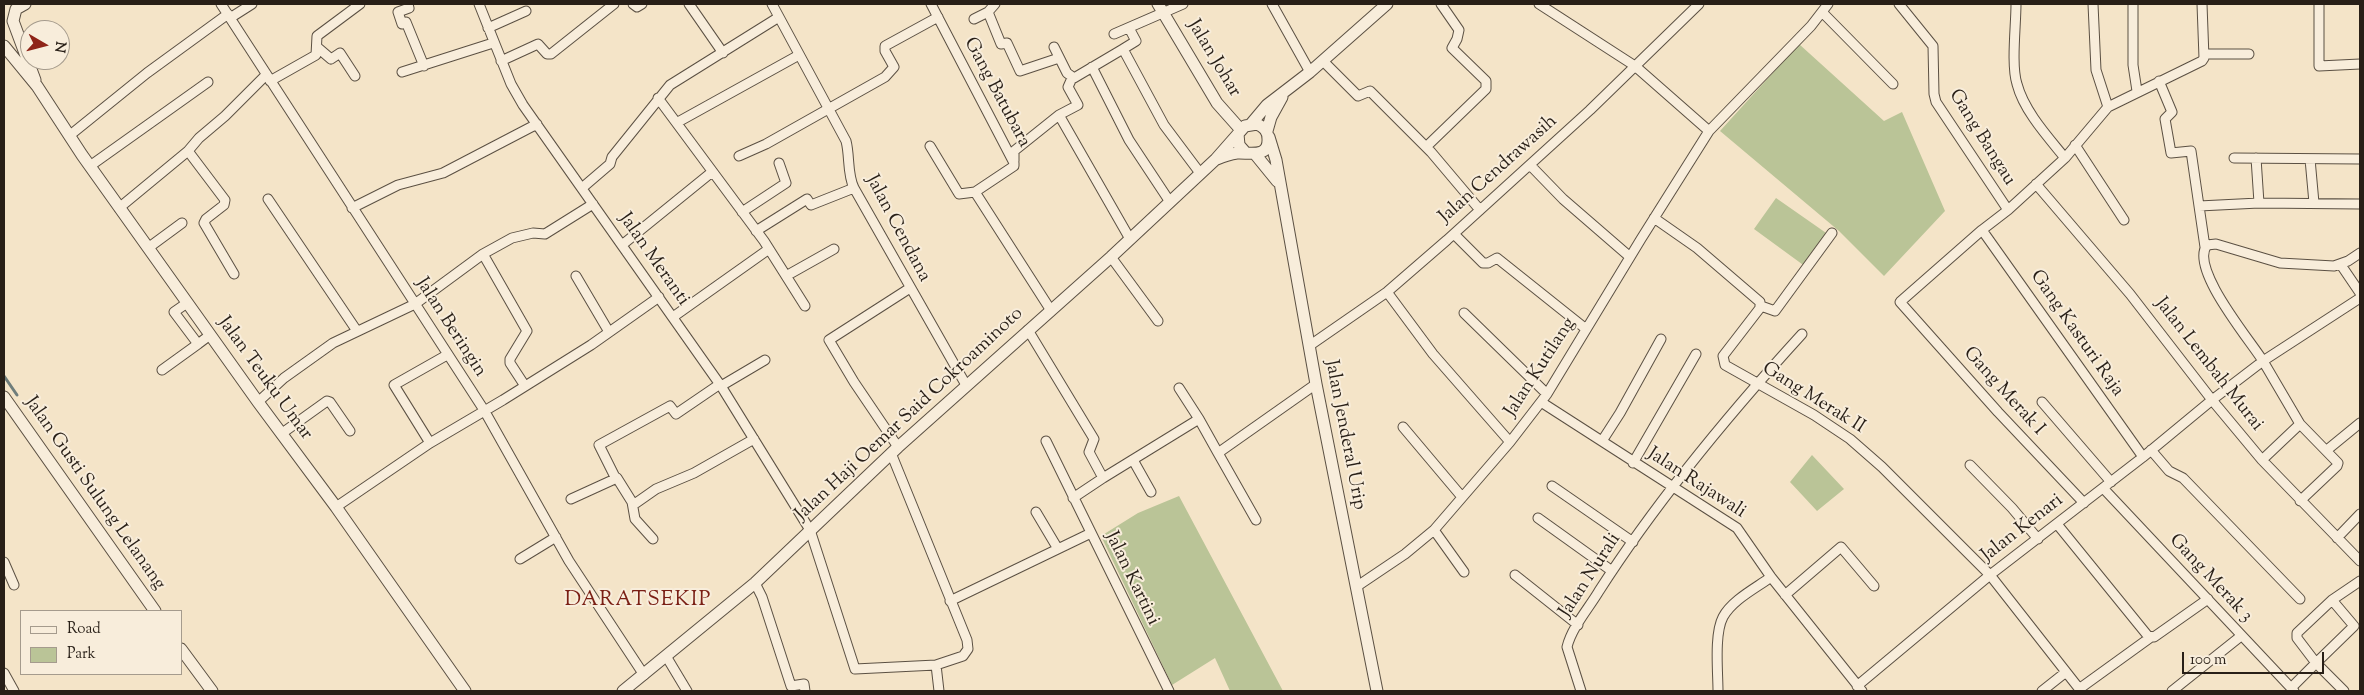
<!DOCTYPE html>
<html>
<head>
<meta charset="utf-8">
<style>
  body { margin:0 }
  #map { position:relative; width:2364px; height:695px; overflow:hidden; background:#f4e4c8; font-family:"Sorts Mill Goudy",serif }
  canvas { display:block }
  .frame { position:absolute; inset:0; border:5px solid #281f17; pointer-events:none }
  .legend { position:absolute; left:20px; top:610px; width:162px; height:65px; box-sizing:border-box; background:#f8eddb; border:1px solid #a59b8d; margin:0; padding:6px 9px; list-style:none; font-size:15px; color:#281f17 }
  .legend li { display:flex; align-items:center; gap:10px; height:25px }
  .legend b { width:25px; border:1px solid #a59b8d }
  .north { position:absolute; left:20px; top:20px; width:50px; height:50px; box-sizing:border-box; background:#f8eddb; border:1px solid #a59b8d; border-radius:50%; rotate:98deg; font-size:14px; font-weight:700; line-height:20px; text-align:center; color:#281f17 }
  .north::after { content:''; display:block; margin:auto; width:18px; height:22px; background:#8f2418; clip-path:polygon(50% 0,100% 100%,50% 72%,0 100%) }
  .scale { position:absolute; left:2182px; top:652px; width:142px; height:22px; box-sizing:border-box; border:2px solid #281f17; border-top:0; padding-left:6px; font-size:15px; line-height:18px; white-space:nowrap; color:#281f17; -webkit-text-stroke:4px #f8eddb; paint-order:stroke }
</style>
</head>
<body>
<div id="map">
<canvas width="2364" height="695"></canvas>
<div class="frame"></div>
<ul class="legend">
<li><b style="height:6px;background:#f8eddb"></b>Road</li>
<li><b style="height:14px;background:#bac497"></b>Park</li>
</ul>
<div class="north">N</div>
<div class="scale">100 m</div>
</div>
<script>
const g = document.querySelector('canvas').getContext('2d');
g.lineJoin = 'round';
function fillPath(path, color) {
  g.fillStyle = color;
  g.fill(path, 'evenodd');
}
function stroke(path, color, width, dash) {
  g.strokeStyle = color;
  g.lineWidth = width;
  g.lineCap = dash ? 'butt' : 'round';
  g.setLineDash(dash || []);
  g.stroke(path);
}
function write(font, color, halo, rows, align = 'center') {
  g.font = font + ' "Sorts Mill Goudy",serif';
  g.lineWidth = 4;
  g.setLineDash([]);
  g.textBaseline = 'middle';
  g.strokeStyle = halo;
  g.fillStyle = color;
  for (const [text, x, y, turn = 0] of rows) {
    g.save();
    g.translate(x, y);
    g.rotate((+turn || 0) * Math.PI / 180);
    g.textAlign = isNaN(turn) ? turn : align;
    if (halo) g.strokeText(text, 0, 0);
    g.fillText(text, 0, 0);
    g.restore();
  }
}
fillPath(new Path2D(`
  M 1799,44 L 1884,121 L 1902,112 L 1945,211 L 1884,276 L 1839,231 L 1720,131 Z
  M 1776,198 L 1829,235 L 1806,267 L 1754,229 Z
  M 1812,455 L 1844,489 L 1817,511 L 1790,482 Z
  M 1179,496 L 1283,691 L 1230,691 L 1215,658 L 1172,685 L 1101,536 L 1138,513 Z`), '#bac497');
stroke(new Path2D(`
  M 4,376 L 17,395`), '#6f7d7b', 3);
const minor = new Path2D(`
  M 221,4 L 484,410 L 569,561 L 644,675
  M 408,4 L 409,8 L 398,12 L 402,24 L 406,22 L 424,66
  M 479,4 L 511,84 L 523,105 L 721,386 L 810,530 L 855,669 L 936,665
  M 633,4 L 637,7 L 642,4
  M 689,4 L 723,53
  M 772,4 L 846,141 C 850,156 847,174 854,188 L 966,385
  M 931,4 L 1014,163 L 1014,166 L 975,192 L 1050,309
  M 1272,4 L 1310,72
  M 1539,4 L 1635,66 L 1709,131 L 1811,26 L 1828,4
  M 1899,4 L 1933,46 L 1934,94 L 1936,102 L 2008,210
  M 2016,4 C 2016,26 2011,65 2017,84 C 2024,111 2048,137 2065,158
  M 2093,4 L 2096,70 L 2108,107
  M 2133,4 L 2133,65 L 2137,91
  M 2319,4 L 2319,66 L 2360,64
  M 988,12 L 1001,44 L 1007,43 L 1020,71 L 1059,58
  M 1822,12 L 1893,84
  M 230,18 L 252,4
  M 974,19 L 988,12 L 995,4
  M 488,28 L 526,11
  M 1114,34 L 1183,4
  M 317,47 L 331,59 L 340,53 L 355,76
  M 1054,47 L 1067,73 L 1074,78 L 1123,49 L 1164,125 L 1200,173
  M 1123,49 L 1136,41 L 1129,28
  M 2204,54 L 2249,54
  M 501,61 L 538,44 L 547,54 L 551,54 L 614,4
  M 1323,61 L 1358,96 L 1370,91 L 1431,152 L 1480,210
  M 1092,67 L 1129,140 L 1170,202
  M 402,72 L 493,43
  M 270,81 L 316,55 L 317,36 L 360,4
  M 2159,81 L 2172,112 L 2165,119 L 2171,153 L 2191,151 L 2199,206
  M 658,98 L 764,241 L 805,306
  M 1059,115 L 1130,239
  M 678,122 L 799,55
  M 69,136 L 147,73 L 228,14
  M 2075,145 L 2124,220
  M 930,146 L 959,194 L 975,192
  M 1426,147 L 1486,89 L 1486,81 L 1452,48 L 1457,39 L 1459,30 L 1441,4
  M 188,151 L 225,200 L 224,205 L 206,219 L 204,223 L 234,274
  M 739,156 L 766,144 L 885,77 L 894,67 L 885,51 L 885,46 L 938,17
  M 2234,158 L 2360,159
  M 2310,159 L 2314,203
  M 1014,161 L 1014,151 L 1059,115 L 1078,105 L 1068,87 L 1072,78
  M 1530,165 L 1563,199 L 1630,257
  M 90,166 L 208,82
  M 2036,184 L 2130,294 L 2212,400 L 2262,460 L 2360,561
  M 582,188 L 610,164 L 612,157 L 670,85 L 779,17
  M 268,199 L 357,331
  M 2259,203 L 2360,204
  M 119,208 L 188,151 L 199,138 L 225,116 L 266,75
  M 352,208 L 398,185 L 443,173 L 537,124
  M 742,212 L 786,183 L 779,163
  M 1654,218 L 1697,248 L 1760,302 L 1760,308 L 1723,356 L 1725,365 L 1814,415 L 1850,439 L 1882,467 L 1990,575 L 2081,691
  M 1982,230 L 2143,457
  M 756,231 L 807,199 L 811,205 L 854,188
  M 1454,234 L 1483,263 L 1488,263 L 1497,258 L 1586,329
  M 622,245 L 712,172
  M 2205,247 L 2199,206 L 2259,203 L 2256,158
  M 148,248 L 182,223
  M 2360,253 L 2348,261 L 2334,266 L 2280,263 L 2216,244 L 2207,245 C 2189,268 2250,340 2263,361 L 2360,298
  M 483,254 L 527,331 L 510,359 L 510,363 L 525,386
  M 1111,257 L 1158,321
  M 2341,265 L 2360,293
  M 576,276 L 609,332
  M 786,276 L 834,249
  M 1387,292 L 1433,354 L 1510,442
  M 187,303 L 174,312 L 198,344 L 210,335
  M 1761,306 L 1775,311 L 1832,233
  M 1464,313 L 1547,394
  M 673,317 L 769,249
  M 1028,330 L 1094,439 L 1089,452 L 1103,478 L 1073,498
  M 1309,346 L 1387,292 L 1447,240 L 1590,110 L 1699,4
  M 162,370 L 198,344
  M 721,386 L 765,360
  M 1179,388 L 1199,419
  M 258,402 L 284,378 L 333,343 L 415,304 L 483,254 L 512,238 L 533,233 L 545,234 L 593,204
  M 1541,402 L 1737,528 L 1771,577 L 1862,691
  M 2042,402 L 2111,482
  M 1403,427 L 1462,497
  M 281,434 L 327,401 L 330,402 L 350,431
  M 1046,441 L 1169,691
  M 1602,441 L 1620,413 L 1661,339
  M 430,443 L 394,385 L 447,355
  M 898,447 L 854,382 L 829,340 L 910,288
  M 2151,450 L 2169,471 L 2183,478 L 2300,599
  M 2327,450 L 2360,423
  M 891,453 L 967,640 L 968,649 L 963,656 L 936,665 L 939,691
  M 1218,453 L 1256,520
  M 1133,460 L 1151,492
  M 2262,460 L 2300,424 L 2338,463 L 2337,466 L 2300,501
  M 1633,463 L 1696,354
  M 1970,465 L 2012,508 L 2038,539
  M 1103,478 L 1199,419 L 1218,453 L 1316,384
  M 616,479 L 599,445 L 670,406 L 676,414 L 720,384
  M 1552,486 L 1633,542
  M 2103,488 L 2294,691
  M 571,499 L 617,478 L 632,502 L 636,503 L 656,489 L 694,473 L 754,439
  M 632,502 L 635,519 L 653,539
  M 2084,503 L 1998,412 L 1900,302 L 1982,230 L 2008,210 L 2065,158 L 2108,107 L 2202,61 L 2204,58 L 2202,4
  M 336,507 L 430,443 L 503,400 L 591,345 L 659,297
  M 1036,512 L 1058,549
  M 1538,518 L 1612,571
  M 2057,524 L 2148,636 L 2154,637 L 2208,599
  M 1434,530 L 1464,572
  M 2337,538 L 2360,514
  M 520,559 L 556,537
  M 4,562 L 14,585
  M 1515,575 L 1578,625
  M 755,583 L 762,597 L 791,686 L 804,684 L 805,691
  M 1356,587 L 1405,554 L 1434,530 L 1510,442 L 1547,394 L 1641,239 L 1709,131
  M 1785,595 L 1841,547 L 1874,586
  M 2332,600 L 2354,626 L 2316,663 L 2344,691
  M 950,601 L 1091,533
  M 666,656 L 687,691
  M 4,673 L 14,691
  M 1857,686 L 1990,575 L 2143,457 L 2212,400 L 2263,361 L 2300,424
  M 2291,688 L 2316,663 L 2297,638 L 2297,633 L 2332,600 L 2360,581
  M 2079,689 L 2151,637
  M 1581,691 L 1567,647 C 1572,627 1589,608 1599,591 C 1658,499 1729,414 1802,334
  M 1718,691 C 1718,672 1714,634 1723,617 C 1732,600 1756,588 1771,577
  M 2042,691 L 2066,672
  M 2172,691 L 2241,636`);
const tertiary = new Path2D(`
  M 25,4 L 16,9 L 13,21 L 35,80
  M 1158,4 L 1217,103 L 1241,130
  M 4,46 L 37,86 L 82,155 L 258,402 L 336,507 L 465,691
  M 1251,124 L 1267,105 L 1310,72 L 1387,4
  M 1267,131 L 1271,117 L 1282,97
  M 1269,137 L 1276,160 L 1316,384 L 1377,691
  M 1255,154 L 1277,181
  M 1217,159 C 1224,156 1230,154 1237,153 C 1248,152 1269,159 1268,139 C 1268,131 1264,127 1257,124 L 1245,126 L 1238,134 L 1239,145 L 1246,153
  M 4,397 L 155,611
  M 181,649 L 212,691
  M 623,691 L 755,583 L 898,447 L 1111,257 L 1216,159 L 1238,134`);
stroke(minor, '#5b5043', 11);
stroke(tertiary, '#5b5043', 13);
stroke(minor, '#f8eddb', 9);
stroke(tertiary, '#f8eddb', 11);
write('19px', '#281f17', '#f8eddb', [
  ["Jalan Johar",1213,59,59],
  ["Gang Batubara",996,93,62],
  ["Gang Bangau",1981,138,58],
  ["Jalan Cendrawasih",1499,170,-42],
  ["Jalan Cendana",897,229,62],
  ["Jalan Meranti",653,260,55],
  ["Jalan Beringin",450,328,57],
  ["Gang Kasturi Raja",2076,334,55],
  ["Jalan Lembah Murai",2208,365,52],
  ["Jalan Kutilang",1541,368,-57],
  ["Jalan Teuku Umar",264,379,54],
  ["Gang Merak I",2003,392,48],
  ["Gang Merak II",1813,399,32],
  ["Jalan Haji Oemar Said Cokroaminoto",910,415,-43],
  ["Jalan Jenderal Urip",1344,435,79],
  ["Jalan Rajawali",1696,484,33],
  ["Jalan Gusti Sulung Lelanang",94,494,55],
  ["Jalan Kenari",2023,529,-38],
  ["Jalan Nurali",1591,576,-57],
  ["Jalan Kartini",1131,579,64],
  ["Gang Merak 3",2210,579,47]
]);
g.letterSpacing = '1px';
write('21px', '#7a1f14', '#f8eddb', [
  ["DARATSEKIP",638,601]
]);
g.letterSpacing = '0px';
</script>
</body>
</html>
